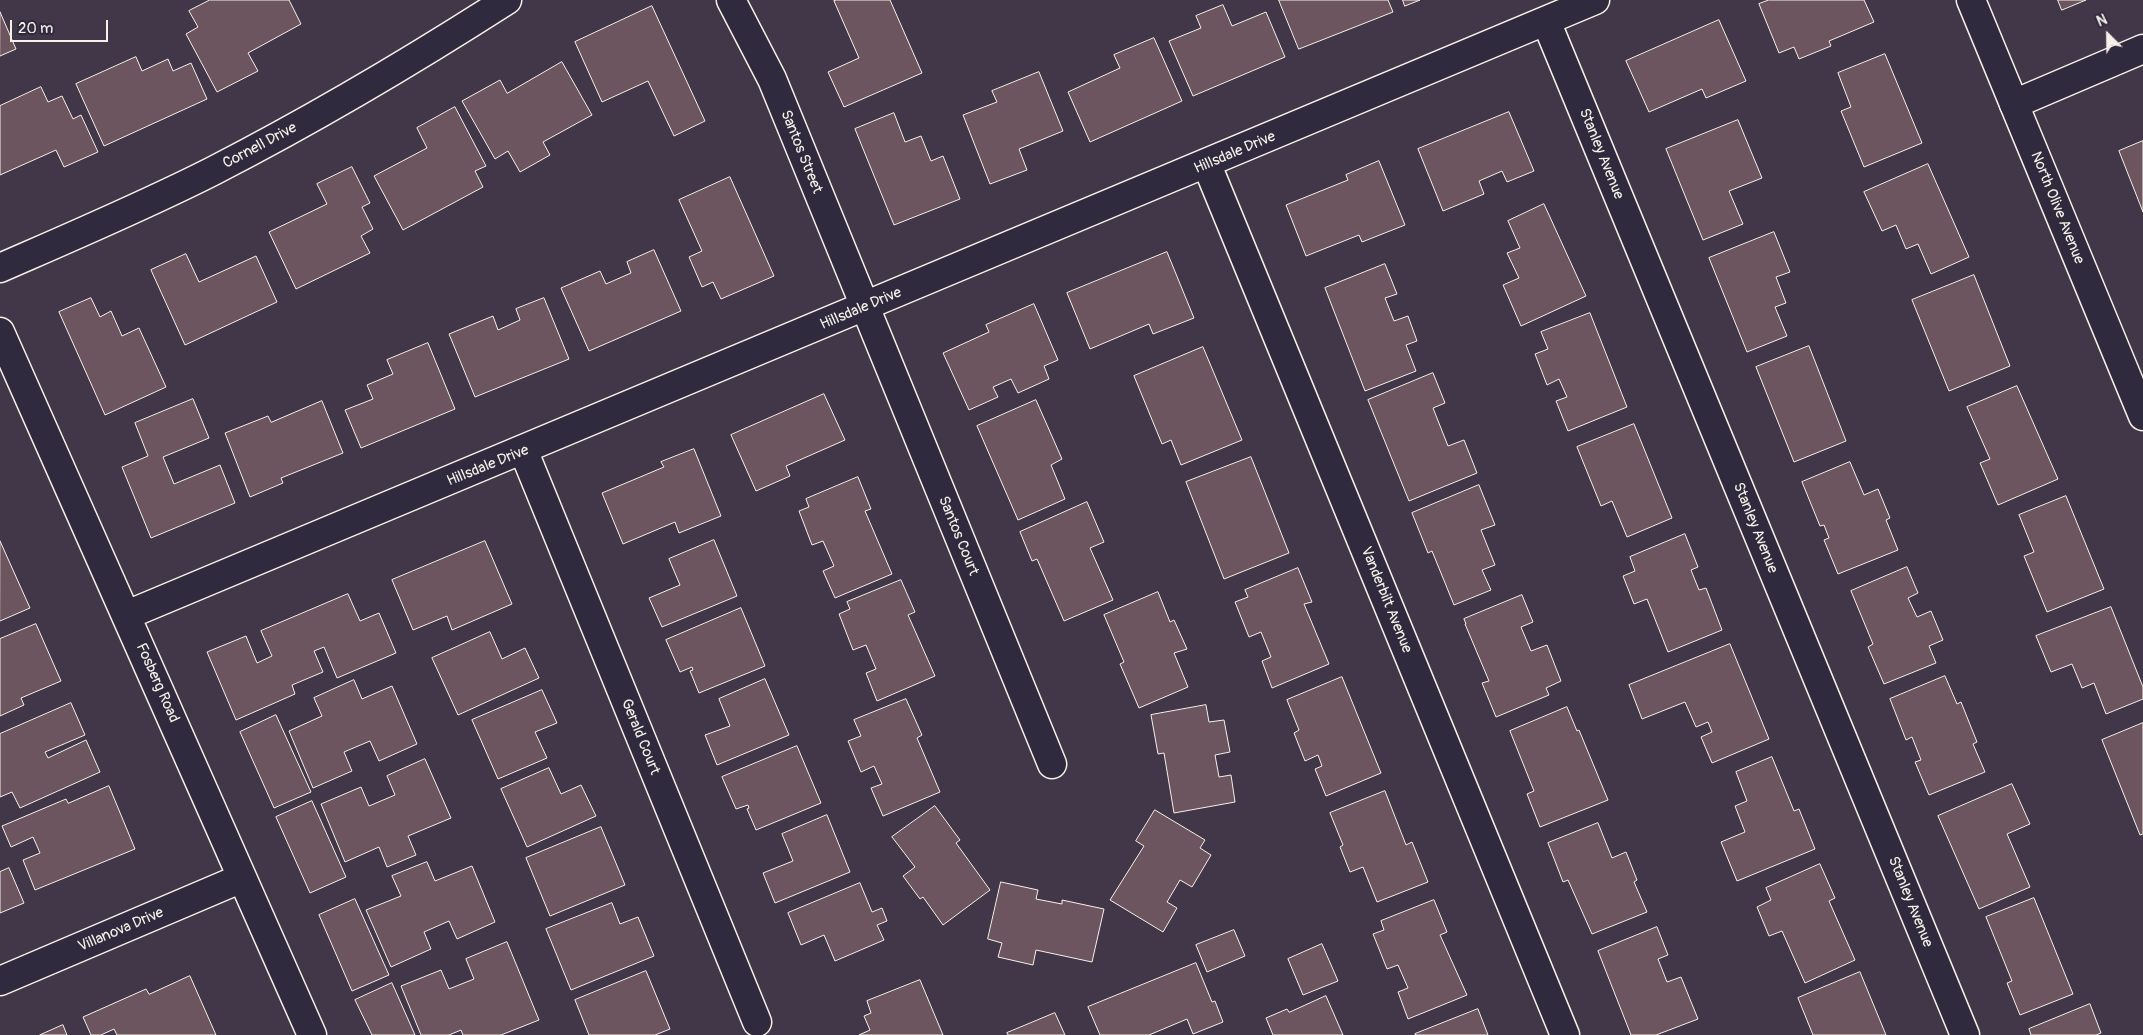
<!DOCTYPE html>
<html>
<head>
<meta charset="utf-8">
<style>
  body { margin:0 }
  #map { position:relative; width:2143px; height:1035px; overflow:hidden; background:#423748; font-family:Pangolin,sans-serif }
  canvas { display:block }
  .north { position:absolute; left:2083px; top:10px; width:50px; height:50px; -webkit-text-stroke:4px #2f2a3d; paint-order:stroke; rotate:337deg; font-size:14px; font-weight:700; line-height:20px; text-align:center; color:#f4f1e8 }
  .north::after { content:''; display:block; margin:auto; width:18px; height:22px; background:#f4f1e8; clip-path:polygon(50% 0,100% 100%,50% 72%,0 100%) }
  .scale { position:absolute; left:10px; top:20px; width:98px; height:22px; box-sizing:border-box; border:2px solid #f4f1e8; border-top:0; padding-left:6px; font-size:15px; line-height:18px; white-space:nowrap; color:#f4f1e8; -webkit-text-stroke:4px #2f2a3d; paint-order:stroke }
</style>
</head>
<body>
<div id="map">
<canvas width="2143" height="1035"></canvas>
<div class="north">N</div>
<div class="scale">20 m</div>
</div>
<script>
const g = document.querySelector('canvas').getContext('2d');
g.lineJoin = 'round';
function fillPath(path, color) {
  g.fillStyle = color;
  g.fill(path, 'evenodd');
}
function stroke(path, color, width, dash) {
  g.strokeStyle = color;
  g.lineWidth = width;
  g.lineCap = dash ? 'butt' : 'round';
  g.setLineDash(dash || []);
  g.stroke(path);
}
function write(font, color, halo, rows, align = 'center') {
  g.font = font + ' Pangolin,sans-serif';
  g.lineWidth = 4;
  g.setLineDash([]);
  g.textBaseline = 'middle';
  g.strokeStyle = halo;
  g.fillStyle = color;
  for (const [text, x, y, turn = 0] of rows) {
    g.save();
    g.translate(x, y);
    g.rotate((+turn || 0) * Math.PI / 180);
    g.textAlign = isNaN(turn) ? turn : align;
    if (halo) g.strokeText(text, 0, 0);
    g.fillText(text, 0, 0);
    g.restore();
  }
}
const building = new Path2D(`
  M 210,0 L 289,0 L 301,24 L 248,53 L 258,71 L 217,92 L 186,34 L 198,27 L 189,11 Z
  M 837,0 L 890,0 L 922,73 L 844,107 L 828,72 L 859,58 L 834,1 Z
  M 1279,0 L 1388,0 L 1393,12 L 1299,49 Z
  M 1403,0 L 1420,0 L 1405,6 Z
  M 1769,0 L 1864,0 L 1874,22 L 1829,41 L 1831,46 L 1799,59 L 1794,47 L 1779,53 L 1759,4 Z
  M 2058,0 L 2086,0 L 2062,10 Z
  M 1223,5 L 1232,26 L 1266,12 L 1285,57 L 1193,96 L 1169,41 L 1201,28 L 1196,16 Z
  M 652,6 L 705,121 L 674,136 L 648,81 L 602,102 L 575,42 Z
  M 0,12 L 16,49 L 0,56 Z
  M 1719,20 L 1746,81 L 1706,98 L 1702,89 L 1649,112 L 1626,61 Z
  M 1154,38 L 1182,101 L 1090,142 L 1068,92 L 1120,68 L 1114,55 Z
  M 1885,54 L 1922,143 L 1864,167 L 1841,111 L 1851,107 L 1838,73 Z
  M 136,57 L 142,71 L 168,59 L 173,71 L 191,63 L 207,99 L 104,146 L 76,84 Z
  M 562,62 L 592,115 L 543,142 L 550,155 L 520,172 L 508,151 L 495,159 L 462,101 L 500,80 L 507,93 Z
  M 1039,72 L 1063,131 L 1019,149 L 1027,170 L 990,184 L 963,115 L 997,102 L 992,91 Z
  M 41,87 L 48,102 L 62,96 L 73,119 L 81,115 L 98,152 L 64,167 L 56,150 L 0,175 L 0,106 Z
  M 455,107 L 486,166 L 475,171 L 483,187 L 403,230 L 374,176 L 427,148 L 417,128 Z
  M 1509,112 L 1534,171 L 1507,182 L 1502,171 L 1479,181 L 1484,194 L 1443,211 L 1418,149 Z
  M 894,113 L 905,142 L 921,136 L 931,161 L 943,156 L 960,199 L 894,225 L 855,129 Z
  M 1738,120 L 1762,178 L 1729,191 L 1743,224 L 1703,240 L 1666,149 Z
  M 2143,141 L 2143,212 L 2119,151 Z
  M 1379,161 L 1405,225 L 1362,242 L 1359,235 L 1306,256 L 1286,205 L 1348,180 L 1346,175 Z
  M 1928,164 L 1969,257 L 1931,274 L 1918,244 L 1906,249 L 1896,225 L 1882,231 L 1864,192 Z
  M 352,167 L 370,203 L 362,207 L 373,229 L 361,236 L 370,253 L 296,289 L 269,232 L 327,204 L 317,184 Z
  M 730,177 L 774,276 L 721,299 L 713,282 L 702,287 L 689,257 L 702,251 L 679,200 Z
  M 1544,204 L 1586,296 L 1521,326 L 1503,285 L 1519,278 L 1507,253 L 1520,248 L 1508,221 Z
  M 1774,232 L 1790,272 L 1776,277 L 1786,303 L 1775,307 L 1787,336 L 1747,352 L 1709,258 Z
  M 654,250 L 681,311 L 589,351 L 561,288 L 600,271 L 606,284 L 631,273 L 627,262 Z
  M 1167,252 L 1194,318 L 1153,334 L 1149,324 L 1090,349 L 1067,293 Z
  M 186,254 L 199,282 L 256,256 L 277,302 L 185,345 L 151,270 Z
  M 1385,264 L 1397,294 L 1385,298 L 1394,321 L 1408,316 L 1417,341 L 1406,345 L 1416,371 L 1365,391 L 1325,288 Z
  M 1974,275 L 2010,366 L 1949,391 L 1912,300 Z
  M 91,298 L 100,317 L 111,311 L 122,336 L 139,328 L 166,387 L 105,415 L 59,312 Z
  M 544,298 L 569,359 L 475,397 L 449,334 L 493,316 L 498,330 L 520,320 L 516,309 Z
  M 1034,304 L 1058,360 L 1044,366 L 1049,379 L 1018,393 L 1011,379 L 993,387 L 998,397 L 969,410 L 943,353 L 989,332 L 986,325 Z
  M 1590,313 L 1627,407 L 1568,431 L 1556,401 L 1567,397 L 1559,379 L 1547,385 L 1535,354 L 1548,349 L 1541,332 Z
  M 428,343 L 455,409 L 361,448 L 345,410 L 373,399 L 367,385 L 393,374 L 387,360 Z
  M 1809,346 L 1846,441 L 1794,462 L 1756,367 Z
  M 1203,347 L 1242,440 L 1181,465 L 1171,440 L 1162,444 L 1134,376 Z
  M 1433,373 L 1445,403 L 1433,408 L 1448,446 L 1464,440 L 1477,473 L 1409,501 L 1368,400 Z
  M 2017,386 L 2058,479 L 1998,505 L 1980,463 L 1990,459 L 1967,407 Z
  M 824,394 L 845,440 L 786,466 L 790,476 L 756,491 L 731,435 Z
  M 193,399 L 209,438 L 163,457 L 174,484 L 220,465 L 235,503 L 151,538 L 122,467 L 148,456 L 135,423 Z
  M 1036,400 L 1062,459 L 1051,465 L 1065,499 L 1018,520 L 977,426 Z
  M 322,401 L 343,453 L 281,478 L 283,483 L 250,497 L 225,433 L 268,416 L 271,422 Z
  M 1634,424 L 1672,518 L 1627,537 L 1612,501 L 1601,506 L 1577,447 Z
  M 694,449 L 721,516 L 679,533 L 675,522 L 623,544 L 602,493 L 664,467 L 661,462 Z
  M 1251,457 L 1289,553 L 1224,579 L 1186,482 Z
  M 1850,462 L 1864,495 L 1878,489 L 1890,518 L 1886,520 L 1898,550 L 1838,574 L 1824,540 L 1829,538 L 1824,525 L 1820,526 L 1802,482 Z
  M 858,477 L 871,509 L 865,511 L 892,574 L 835,598 L 823,571 L 834,566 L 823,541 L 812,545 L 799,511 L 809,507 L 806,499 Z
  M 1479,485 L 1495,525 L 1481,530 L 1495,565 L 1482,570 L 1491,590 L 1454,605 L 1432,551 L 1428,553 L 1412,513 Z
  M 2066,496 L 2104,589 L 2047,612 L 2024,556 L 2034,552 L 2019,515 Z
  M 1087,502 L 1104,542 L 1090,548 L 1113,600 L 1064,621 L 1037,559 L 1032,561 L 1020,532 Z
  M 1685,534 L 1698,567 L 1691,570 L 1699,590 L 1706,588 L 1722,630 L 1668,652 L 1647,599 L 1634,604 L 1623,576 L 1635,571 L 1630,557 Z
  M 714,540 L 737,596 L 662,627 L 649,598 L 680,585 L 669,559 Z
  M 0,541 L 30,608 L 0,621 Z
  M 485,541 L 512,604 L 452,630 L 447,616 L 413,630 L 392,580 Z
  M 1907,567 L 1918,593 L 1908,598 L 1917,617 L 1931,611 L 1943,640 L 1929,646 L 1936,663 L 1884,684 L 1868,647 L 1873,644 L 1851,591 Z
  M 1298,568 L 1312,602 L 1304,604 L 1329,664 L 1272,688 L 1262,661 L 1271,657 L 1261,632 L 1249,637 L 1235,602 L 1248,597 L 1245,590 Z
  M 901,580 L 915,612 L 908,615 L 935,676 L 877,701 L 866,673 L 876,669 L 866,645 L 853,650 L 839,614 L 850,609 L 847,602 Z
  M 1158,592 L 1170,622 L 1174,620 L 1187,649 L 1174,653 L 1188,687 L 1139,708 L 1120,664 L 1124,662 L 1104,615 Z
  M 348,594 L 360,621 L 379,613 L 396,653 L 337,678 L 324,647 L 314,651 L 323,672 L 292,685 L 295,694 L 236,720 L 207,652 L 246,636 L 257,663 L 272,656 L 261,631 Z
  M 1522,595 L 1533,622 L 1521,627 L 1531,651 L 1547,645 L 1561,681 L 1546,688 L 1549,695 L 1496,717 L 1482,683 L 1489,681 L 1465,624 L 1466,624 L 1464,619 Z
  M 2111,607 L 2143,687 L 2143,699 L 2106,714 L 2094,683 L 2082,688 L 2072,664 L 2051,672 L 2036,636 Z
  M 741,608 L 765,666 L 699,693 L 690,671 L 693,670 L 692,667 L 680,672 L 666,640 Z
  M 36,624 L 61,681 L 21,698 L 24,705 L 0,716 L 0,639 Z
  M 490,632 L 502,659 L 525,648 L 539,678 L 458,715 L 432,658 Z
  M 1730,644 L 1769,739 L 1712,763 L 1701,737 L 1712,732 L 1708,722 L 1696,727 L 1685,702 L 1642,719 L 1629,685 Z
  M 1945,676 L 1957,704 L 1961,702 L 1977,742 L 1973,744 L 1985,772 L 1929,795 L 1915,762 L 1921,760 L 1912,737 L 1906,740 L 1890,699 Z
  M 1342,677 L 1381,773 L 1326,796 L 1315,769 L 1322,766 L 1318,755 L 1305,761 L 1294,733 L 1299,730 L 1287,700 Z
  M 765,679 L 789,735 L 717,765 L 705,735 L 730,726 L 719,699 Z
  M 354,680 L 362,699 L 392,686 L 417,744 L 379,761 L 370,741 L 344,752 L 352,771 L 313,788 L 289,731 L 322,716 L 314,698 Z
  M 542,690 L 557,723 L 535,732 L 547,758 L 498,779 L 472,720 Z
  M 906,699 L 922,735 L 917,738 L 940,792 L 883,816 L 871,788 L 882,784 L 874,766 L 861,772 L 848,741 L 861,736 L 854,720 Z
  M 71,703 L 85,735 L 45,752 L 48,758 L 86,740 L 100,772 L 20,808 L 12,792 L 0,797 L 0,734 Z
  M 1206,705 L 1209,722 L 1224,720 L 1230,752 L 1215,755 L 1219,777 L 1231,775 L 1235,802 L 1174,813 L 1164,753 L 1158,754 L 1151,715 Z
  M 1567,707 L 1577,731 L 1579,730 L 1608,800 L 1540,827 L 1527,794 L 1534,791 L 1510,731 Z
  M 276,715 L 311,792 L 274,808 L 240,732 Z
  M 2143,723 L 2143,834 L 2140,835 L 2102,740 Z
  M 797,746 L 821,803 L 756,830 L 747,809 L 749,808 L 748,805 L 736,809 L 722,777 Z
  M 1772,757 L 1794,811 L 1799,809 L 1815,849 L 1737,881 L 1721,842 L 1745,832 L 1735,806 L 1747,801 L 1736,772 Z
  M 425,759 L 451,818 L 408,836 L 416,855 L 387,867 L 379,847 L 345,862 L 321,804 L 361,787 L 369,806 L 395,795 L 387,776 Z
  M 549,768 L 561,794 L 581,785 L 596,816 L 527,847 L 501,789 Z
  M 2012,784 L 2030,824 L 2007,834 L 2030,887 L 1979,909 L 1938,816 Z
  M 109,786 L 135,849 L 35,890 L 23,860 L 40,853 L 33,837 L 11,847 L 2,826 L 66,799 L 68,803 Z
  M 1385,791 L 1406,845 L 1412,842 L 1428,882 L 1377,902 L 1363,867 L 1350,872 L 1340,847 L 1343,845 L 1330,813 Z
  M 312,801 L 346,877 L 310,893 L 276,817 Z
  M 935,806 L 960,840 L 956,843 L 990,890 L 943,925 L 923,897 L 920,899 L 903,876 L 915,867 L 892,837 Z
  M 1155,810 L 1205,840 L 1200,848 L 1211,855 L 1192,887 L 1180,880 L 1167,902 L 1177,908 L 1163,932 L 1110,900 L 1144,846 L 1136,841 Z
  M 827,815 L 850,872 L 775,903 L 763,873 L 793,861 L 782,834 Z
  M 1598,823 L 1612,858 L 1626,852 L 1637,880 L 1634,882 L 1647,912 L 1592,934 L 1568,880 L 1563,882 L 1548,843 Z
  M 601,827 L 625,885 L 550,916 L 526,858 Z
  M 427,862 L 435,881 L 472,866 L 495,922 L 457,939 L 449,921 L 424,932 L 431,949 L 391,967 L 366,910 L 401,896 L 392,876 Z
  M 1820,864 L 1835,898 L 1829,901 L 1855,960 L 1805,983 L 1782,931 L 1769,936 L 1757,907 L 1771,900 L 1766,888 Z
  M 9,868 L 24,903 L 0,913 L 0,872 Z
  M 1001,882 L 1038,890 L 1036,899 L 1062,904 L 1062,900 L 1104,909 L 1092,962 L 1036,950 L 1033,965 L 998,957 L 1002,943 L 988,939 Z
  M 860,883 L 872,912 L 882,908 L 887,921 L 877,925 L 884,940 L 835,961 L 824,935 L 801,945 L 788,913 Z
  M 2034,898 L 2073,994 L 2020,1015 L 2007,983 L 2012,981 L 1986,917 Z
  M 355,899 L 389,975 L 352,991 L 319,915 Z
  M 1434,900 L 1447,932 L 1440,935 L 1467,995 L 1408,1019 L 1398,992 L 1408,988 L 1398,965 L 1387,969 L 1373,934 L 1384,930 L 1381,921 Z
  M 612,903 L 620,924 L 638,917 L 654,956 L 571,990 L 546,929 Z
  M 1657,927 L 1668,955 L 1658,959 L 1667,982 L 1681,977 L 1698,1019 L 1656,1035 L 1631,1035 L 1598,951 Z
  M 1234,930 L 1245,956 L 1207,972 L 1196,945 Z
  M 507,942 L 539,1020 L 501,1035 L 463,1035 L 461,1030 L 449,1035 L 421,1035 L 401,986 L 441,970 L 449,989 L 474,979 L 466,959 Z
  M 1322,944 L 1338,981 L 1303,995 L 1288,959 Z
  M 1196,963 L 1212,1002 L 1215,1001 L 1223,1022 L 1193,1034 L 1187,1019 L 1149,1035 L 1100,1035 L 1088,1007 Z
  M 646,971 L 670,1029 L 655,1035 L 589,1035 L 575,1000 Z
  M 1860,972 L 1886,1035 L 1813,1035 L 1798,998 Z
  M 190,976 L 216,1035 L 117,1035 L 114,1029 L 101,1035 L 91,1035 L 83,1017 L 146,989 L 149,994 Z
  M 920,980 L 943,1035 L 859,1035 L 870,1030 L 864,1016 L 871,1013 L 867,1001 Z
  M 392,983 L 415,1035 L 372,1035 L 355,1000 Z
  M 1326,996 L 1343,1035 L 1273,1035 L 1266,1018 L 1287,1009 L 1289,1012 Z
  M 2090,1004 L 2101,1033 L 2096,1035 L 2031,1035 L 2029,1029 Z
  M 1478,1009 L 1488,1035 L 1415,1035 L 1415,1034 Z
  M 1055,1013 L 1065,1035 L 1008,1035 L 1007,1033 Z
  M 63,1025 L 67,1035 L 40,1035 Z`);
fillPath(building, '#6d5560');
stroke(building, '#f4f1e8', 1);
const minor = new Path2D(`
  M 731,0 L 772,79 L 1052,764
  M 1546,21 L 1965,1035
  M 2014,104 L 2143,49
  M 1207,165 L 1565,1035
  M 0,268 C 71,237 144,206 213,171 C 314,119 412,61 507,0
  M 0,332 L 312,1035
  M 524,452 L 757,1022
  M 127,615 C 617,413 1106,207 1595,0
  M 0,981 L 242,878`);
const tertiary = new Path2D(`
  M 1971,0 L 2143,416`);
stroke(minor, '#f4f1e8', 31);
stroke(tertiary, '#f4f1e8', 31);
stroke(minor, '#2f2a3d', 28);
stroke(tertiary, '#2f2a3d', 28);
write('15px', '#f4f1e8', '#2f2a3d', [
  ["Cornell Drive",260,146,-28],
  ["Santos Street",801,152,68],
  ["Hillsdale Drive",1235,153,-23],
  ["Stanley Avenue",1601,154,68],
  ["North Olive Avenue",2057,208,68],
  ["Hillsdale Drive",861,309,-23],
  ["Hillsdale Drive",488,466,-22],
  ["Stanley Avenue",1755,528,68],
  ["Santos Court",958,536,68],
  ["Vanderbilt Avenue",1386,600,68],
  ["Fosberg Road",157,683,66],
  ["Gerald Court",640,737,68],
  ["Stanley Avenue",1910,902,68],
  ["Villanova Drive",121,930,-23]
]);
</script>
</body>
</html>
